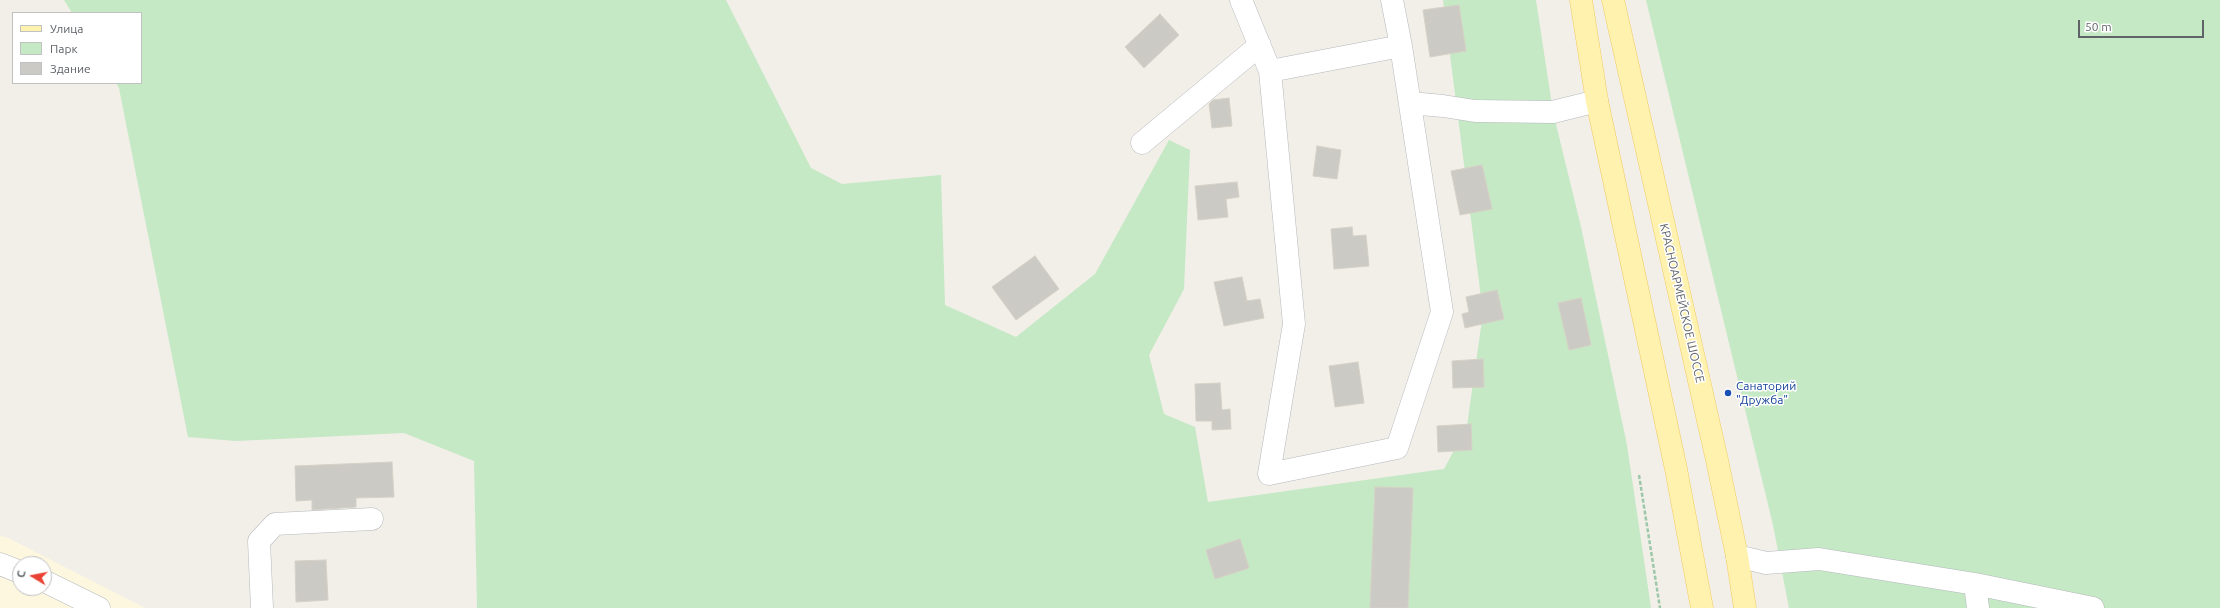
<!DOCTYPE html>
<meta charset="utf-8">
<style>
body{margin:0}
#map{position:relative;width:2220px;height:608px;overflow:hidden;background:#f1efe8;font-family:Ubuntu,sans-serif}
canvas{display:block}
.legend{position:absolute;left:12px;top:12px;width:130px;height:72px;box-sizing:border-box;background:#fff;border:1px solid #bfc1c3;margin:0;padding:5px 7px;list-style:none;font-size:12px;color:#5f6368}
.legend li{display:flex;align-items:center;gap:8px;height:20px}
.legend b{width:20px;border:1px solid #bfc1c3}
.north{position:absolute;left:12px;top:556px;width:40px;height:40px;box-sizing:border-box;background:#fff;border:1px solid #bfc1c3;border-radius:50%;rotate:280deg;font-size:11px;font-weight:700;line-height:16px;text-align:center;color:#5f6368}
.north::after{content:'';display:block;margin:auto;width:14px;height:18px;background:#ea4335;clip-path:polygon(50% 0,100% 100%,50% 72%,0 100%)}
.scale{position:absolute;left:2078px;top:20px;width:126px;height:18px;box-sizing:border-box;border:2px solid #5f6368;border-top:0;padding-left:5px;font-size:12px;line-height:14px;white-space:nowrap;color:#5f6368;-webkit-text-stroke:3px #fff;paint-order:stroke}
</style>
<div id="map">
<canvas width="2220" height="608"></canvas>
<ul class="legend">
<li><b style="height:5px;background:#fff2af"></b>Улица</li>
<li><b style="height:11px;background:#c5e8c5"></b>Парк</li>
<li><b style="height:11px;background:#cccac5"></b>Здание</li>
</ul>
<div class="north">С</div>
<div class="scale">50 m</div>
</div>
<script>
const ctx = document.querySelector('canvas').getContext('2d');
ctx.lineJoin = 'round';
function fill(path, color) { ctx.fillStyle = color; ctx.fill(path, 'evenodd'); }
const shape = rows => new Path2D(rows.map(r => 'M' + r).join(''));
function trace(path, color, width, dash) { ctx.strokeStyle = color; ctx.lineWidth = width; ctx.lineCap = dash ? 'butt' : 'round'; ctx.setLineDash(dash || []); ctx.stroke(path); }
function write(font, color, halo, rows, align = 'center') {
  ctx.font = font + ' Ubuntu,sans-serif'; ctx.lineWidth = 3; ctx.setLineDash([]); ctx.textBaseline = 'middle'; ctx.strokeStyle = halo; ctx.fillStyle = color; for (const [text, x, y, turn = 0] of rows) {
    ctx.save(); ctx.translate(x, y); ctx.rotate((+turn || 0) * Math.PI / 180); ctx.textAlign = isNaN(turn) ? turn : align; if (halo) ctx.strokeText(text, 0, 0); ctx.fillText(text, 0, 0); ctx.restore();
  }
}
fill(shape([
 [0,536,8,538,145,608,0,608],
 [20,564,44,564,44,588,20,588]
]), '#fef7e0');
fill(shape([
 [64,0,726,0,811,168,842,184,941,175,945,305,1016,337,1095,274,1169,140,1190,150,1184,289,1149,355,1164,414,1195,427,1208,502,1444,469,1467,426,1483,313,1443,0,1536,0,1553,112,1581,227,1627,445,1651,608,477,608,474,461,404,433,236,441,188,437,119,88,116,83,141,83,141,13,72,13],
 [1646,0,2220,0,2220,608,1789,608,1773,525]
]), '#c5e8c5');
const building = shape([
 [1459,5,1466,51,1430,57,1423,10,1459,5],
 [1160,14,1179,35,1144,68,1125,47,1160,14],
 [1229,98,1232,126,1212,128,1209,104,1213,100,1229,98],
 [1317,146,1341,150,1337,179,1313,176,1317,146],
 [1482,165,1492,209,1460,215,1451,171,1482,165],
 [1237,182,1239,197,1226,199,1228,217,1198,220,1195,186,1237,182],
 [1352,227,1353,236,1366,235,1369,266,1334,269,1331,229,1352,227],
 [1035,256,1059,289,1016,320,992,287,1035,256],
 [1242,277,1247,301,1260,299,1264,318,1224,326,1214,282,1242,277],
 [1497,290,1504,319,1465,328,1462,314,1469,312,1466,297,1497,290],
 [1581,298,1591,345,1569,350,1558,303,1581,298],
 [1483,359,1484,387,1453,388,1452,361,1483,359],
 [1358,362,1364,403,1335,407,1329,366,1358,362],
 [1220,383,1222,410,1230,409,1231,429,1212,430,1212,421,1196,421,1195,384,1220,383],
 [1471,424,1472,450,1438,452,1437,426,1471,424],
 [392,462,394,497,356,498,356,507,312,510,312,500,296,501,295,466,392,462],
 [1375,487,1413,488,1408,608,1370,608,1375,487],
 [1240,539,1249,568,1215,579,1206,550,1240,539],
 [326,560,328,600,296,602,295,561,326,560]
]);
fill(building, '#cccac5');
trace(building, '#d6d1c6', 1);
const minor = shape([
 [1241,0,1270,71,1294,324,1269,474,1397,448,1442,312,1401,46,1392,0],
 [1270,71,1401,46],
 [1410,103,1443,106,1475,111,1553,112,1597,101],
 [1142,143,1260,45],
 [1737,556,1766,563,1819,559,1975,584,2093,608],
 [0,564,20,572],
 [44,581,99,608],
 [1975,584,1978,608],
 [262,608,259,541,275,524,372,519]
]);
const major = shape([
 [1581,0,1597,101,1676,469,1702,608],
 [1613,0,1717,460,1737,556,1745,608]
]);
trace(minor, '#b5b8bc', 23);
trace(major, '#f2c960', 23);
trace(shape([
 [1639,475,1660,608]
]), '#9cc7a9', 2.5, [4, 2]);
trace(minor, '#fff', 22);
trace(major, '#fff2af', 22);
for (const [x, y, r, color] of [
 [1728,393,4,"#1a4fb4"]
]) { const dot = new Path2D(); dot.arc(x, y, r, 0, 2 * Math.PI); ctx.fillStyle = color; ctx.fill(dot); trace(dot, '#fff', 1.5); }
write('12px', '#5f6368', '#fff', [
 ["КРАСНОАРМЕЙСКОЕ ШОССЕ",1682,303,77]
]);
write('12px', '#164399', '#fff', [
 ["Санаторий",1736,386],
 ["\"Дружба\"",1736,400]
], 'left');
</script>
